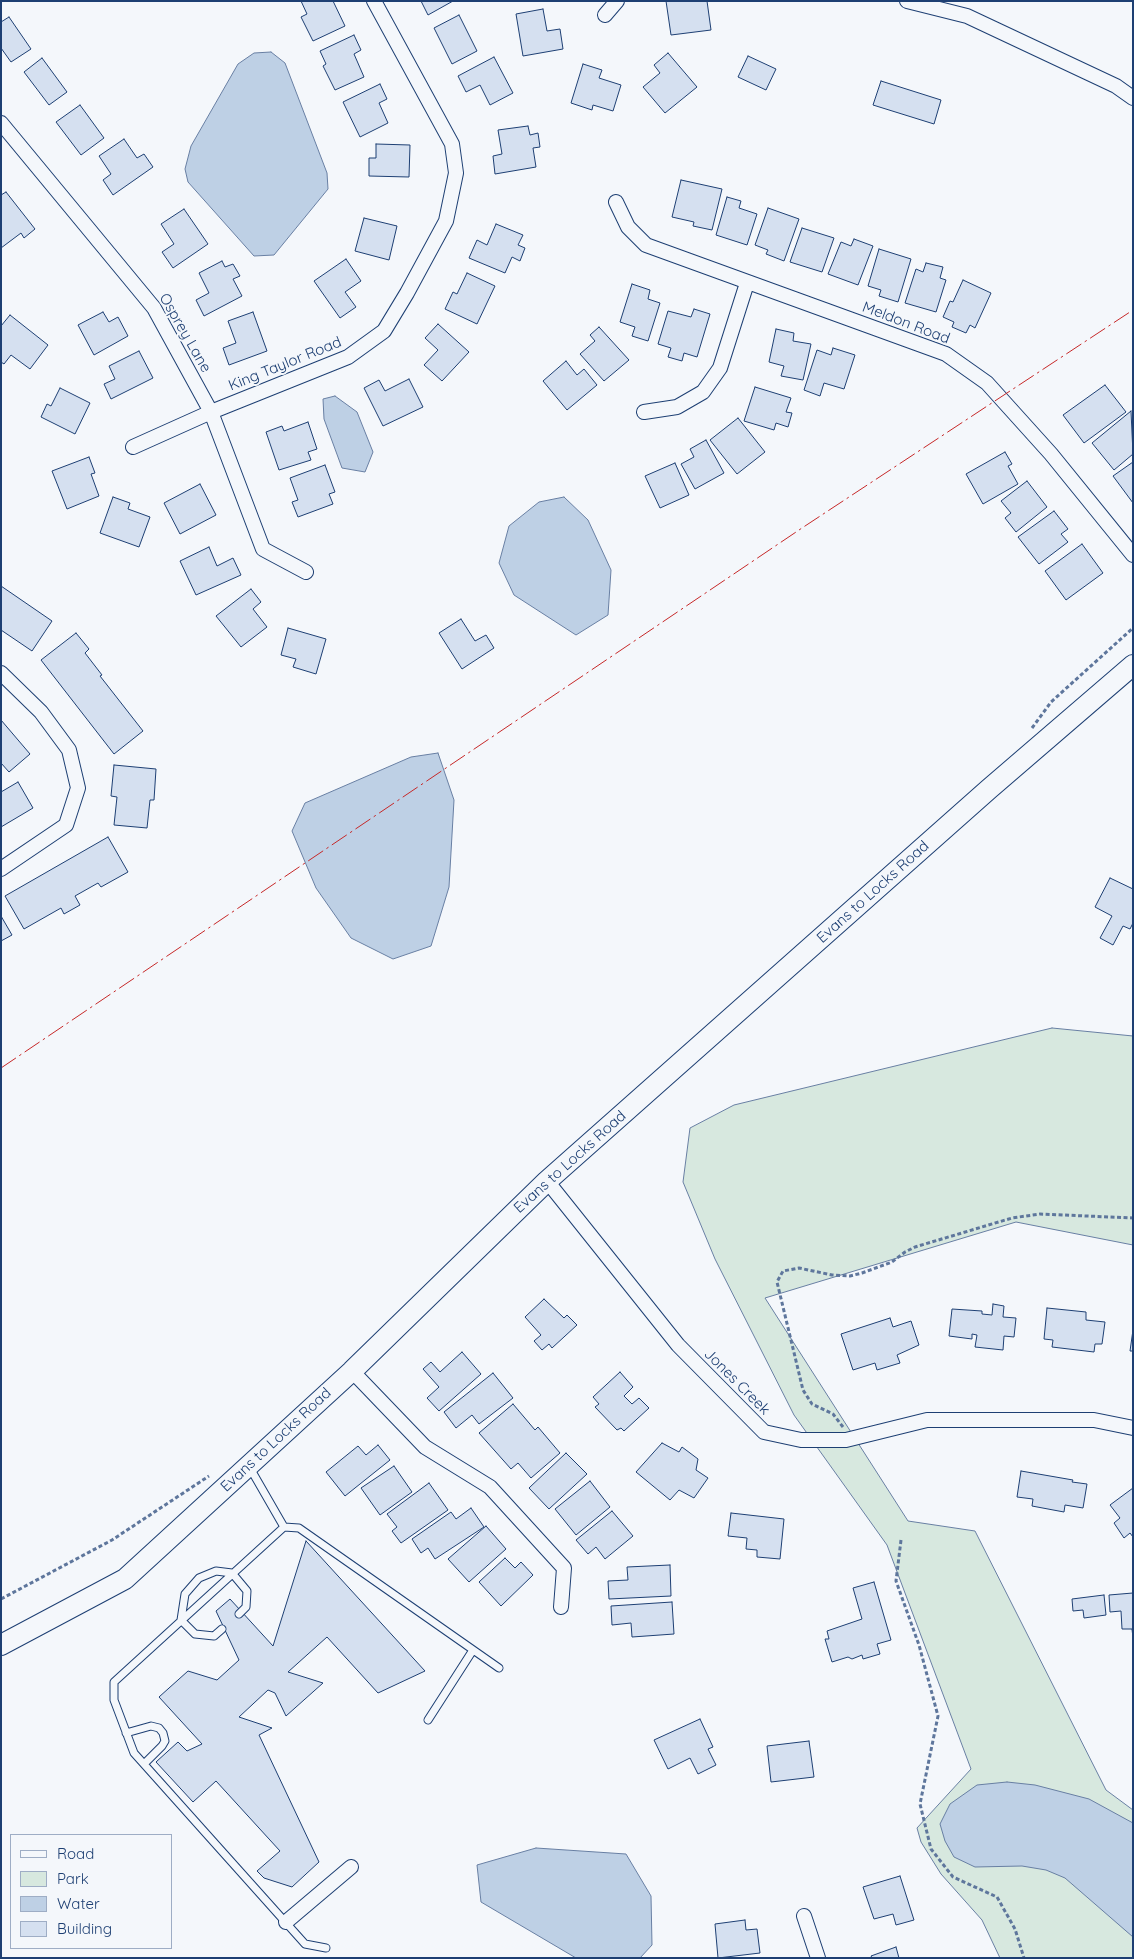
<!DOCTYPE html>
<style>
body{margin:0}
#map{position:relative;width:1134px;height:1959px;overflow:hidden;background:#f4f7fb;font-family:Quicksand,sans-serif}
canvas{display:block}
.frame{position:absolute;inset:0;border:2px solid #1d3f73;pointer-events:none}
.legend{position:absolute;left:10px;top:1834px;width:162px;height:115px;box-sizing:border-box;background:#f4f7fb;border:1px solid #9eadc5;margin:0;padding:6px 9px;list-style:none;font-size:15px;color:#1d3f73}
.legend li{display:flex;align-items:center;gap:10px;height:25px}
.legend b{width:25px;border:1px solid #9eadc5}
</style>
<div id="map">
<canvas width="1134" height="1959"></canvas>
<div class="frame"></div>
<ul class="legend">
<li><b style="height:6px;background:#f4f7fb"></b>Road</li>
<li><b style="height:14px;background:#d7e8df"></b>Park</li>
<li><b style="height:14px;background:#bed0e5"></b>Water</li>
<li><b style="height:14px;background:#d5e0f0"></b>Building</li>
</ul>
</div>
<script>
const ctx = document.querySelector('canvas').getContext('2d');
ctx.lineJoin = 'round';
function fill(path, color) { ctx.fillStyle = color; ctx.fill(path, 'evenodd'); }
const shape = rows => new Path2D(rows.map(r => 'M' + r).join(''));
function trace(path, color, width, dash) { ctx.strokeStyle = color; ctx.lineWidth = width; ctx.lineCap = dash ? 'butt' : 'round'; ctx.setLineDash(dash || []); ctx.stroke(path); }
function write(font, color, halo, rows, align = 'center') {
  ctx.font = font + ' Quicksand,sans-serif'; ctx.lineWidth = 4; ctx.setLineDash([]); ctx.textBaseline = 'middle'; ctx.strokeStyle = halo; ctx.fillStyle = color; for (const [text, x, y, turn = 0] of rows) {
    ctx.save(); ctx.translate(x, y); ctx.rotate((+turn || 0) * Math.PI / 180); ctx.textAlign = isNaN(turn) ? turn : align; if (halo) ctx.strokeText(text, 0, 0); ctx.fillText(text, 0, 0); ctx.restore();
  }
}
const green = shape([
 [1052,1028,1133,1036,1133,1245,1016,1222,765,1298,908,1521,975,1531,1106,1790,1133,1810,1133,1958,1000,1958,982,1920,941,1874,921,1842,917,1828,971,1769,887,1545,794,1415,715,1259,683,1182,690,1128,734,1105,1052,1028]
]);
fill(green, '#d7e8df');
trace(green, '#687fa3', 1);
const water = shape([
 [271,52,285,63,327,173,328,189,274,255,254,256,188,182,185,169,191,146,238,64,254,53,271,52],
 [335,396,357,412,373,452,365,472,342,468,324,419,323,399,335,396],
 [564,497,588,520,611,570,608,615,576,635,514,595,499,563,509,526,539,502,564,497],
 [438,753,454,800,449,887,431,946,393,959,351,938,316,888,292,831,305,803,411,757,438,753],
 [1007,1782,1035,1785,1089,1799,1133,1823,1133,1937,1065,1878,1046,1870,1022,1866,975,1867,954,1857,945,1841,940,1824,950,1804,977,1785,1007,1782],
 [536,1848,626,1854,651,1896,652,1945,640,1958,576,1958,481,1902,477,1865,536,1848]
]);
fill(water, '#bed0e5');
trace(water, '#687fa3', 1);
const building = shape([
 [301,1,333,1,345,26,313,41,301,17,307,14,301,1],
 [421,1,453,1,428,15,421,1],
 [666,1,707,1,711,30,671,35,666,1],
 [543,9,547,31,560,29,563,49,523,56,516,14,543,9],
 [459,15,477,51,452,64,434,28,459,15],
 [9,17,31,49,11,62,1,48,1,22,9,17],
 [354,35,361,50,354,54,364,77,335,90,323,66,326,64,320,51,354,35],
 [668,53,697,87,665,113,643,87,660,73,654,65,668,53],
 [748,56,776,69,766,90,738,77,748,56],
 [494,57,513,93,490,105,480,85,466,92,458,76,494,57],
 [42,58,67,92,49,105,24,72,42,58],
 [583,64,602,70,599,78,621,85,613,111,593,105,592,110,571,103,583,64],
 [881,81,941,100,934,124,873,105,881,81],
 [380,84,387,99,379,103,388,123,360,137,343,102,380,84],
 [80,105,104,138,81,155,56,122,80,105],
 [528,126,530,135,538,133,540,147,533,148,536,167,495,174,493,156,502,154,498,130,528,126],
 [124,139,137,158,144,154,153,167,113,195,103,180,111,174,99,156,124,139],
 [376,144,410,145,409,177,369,176,369,158,376,158,376,144],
 [681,180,722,189,712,230,693,226,694,222,672,217,681,180],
 [6,192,35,229,24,238,21,233,1,248,1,195,6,192],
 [727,197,741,201,739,208,757,214,747,245,716,235,727,197],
 [768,208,799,219,784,261,766,254,768,250,755,245,768,208],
 [184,209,208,244,173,268,162,252,174,244,161,224,184,209],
 [364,218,397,226,389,260,355,251,364,218],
 [496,224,523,235,518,245,525,248,520,261,512,257,505,273,469,258,477,240,487,245,496,224],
 [802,228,834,238,822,272,790,262,802,228],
 [854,239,873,246,858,285,828,274,841,242,851,246,854,239],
 [879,249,911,259,898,302,879,296,881,290,868,286,879,249],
 [346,259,361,281,345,292,356,307,340,318,314,281,346,259],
 [222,261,225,267,233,264,240,276,233,279,242,296,204,316,196,300,209,293,199,273,222,261],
 [926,263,943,267,940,278,946,280,936,312,905,303,916,269,923,272,926,263],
 [467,273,495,286,477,324,445,309,453,292,457,294,467,273],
 [963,280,991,293,975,328,970,325,966,333,952,327,954,322,943,317,950,301,953,302,963,280],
 [632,284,650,290,648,299,660,303,648,341,632,336,635,327,620,322,632,284],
 [694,309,710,314,697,357,684,353,682,361,668,357,671,348,658,344,668,311,691,317,694,309],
 [103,312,109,322,118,317,128,336,94,355,78,325,103,312],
 [253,312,267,351,229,365,223,348,236,343,228,321,253,312],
 [10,315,48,345,30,369,11,355,4,364,1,362,1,326,10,315],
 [438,324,469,352,442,381,424,365,438,350,425,338,438,324],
 [599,327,629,360,604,381,580,354,595,341,590,335,599,327],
 [776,329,794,333,793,341,811,344,803,380,781,376,784,366,769,362,776,329],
 [833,348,855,355,844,389,824,383,820,396,804,390,817,350,831,355,833,348],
 [139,351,153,378,111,399,104,384,115,379,109,366,139,351],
 [566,361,577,375,584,369,597,385,567,410,543,381,566,361],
 [409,379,423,407,383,426,364,388,379,380,385,391,409,379],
 [1105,385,1126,412,1084,443,1063,415,1105,385],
 [755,387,791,398,786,412,792,413,788,427,776,423,774,430,744,421,755,387],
 [60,388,90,403,75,434,41,417,47,404,51,406,60,388],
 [1131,411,1133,454,1114,470,1092,443,1131,411],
 [738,418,765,452,737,474,710,440,738,418],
 [308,422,317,449,308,452,311,460,279,470,266,432,282,426,284,431,308,422],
 [706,440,724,473,695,489,681,464,694,457,690,449,706,440],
 [1005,452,1012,464,1008,466,1018,484,983,504,966,474,1005,452],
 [89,457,95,473,91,474,99,496,67,509,52,471,89,457],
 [1133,462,1133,503,1113,476,1133,462],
 [675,463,689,495,660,508,645,476,675,463],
 [325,465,335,492,329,494,333,504,298,517,292,502,298,500,290,478,325,465],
 [1027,481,1047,507,1016,532,1005,518,1011,513,1001,501,1027,481],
 [200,484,216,515,180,534,164,503,200,484],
 [113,497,130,503,128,509,150,517,139,547,100,533,113,497],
 [1054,511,1068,529,1061,534,1068,542,1039,564,1018,537,1054,511],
 [1082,544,1103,573,1066,600,1045,571,1082,544],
 [209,547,217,566,233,558,241,575,196,595,180,561,209,547],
 [1,586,52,621,32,651,1,630,1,586],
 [251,589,261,602,253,609,267,627,241,647,216,616,251,589],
 [461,619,475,641,486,635,494,648,462,669,439,633,461,619],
 [288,628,326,639,316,674,293,667,296,659,281,655,288,628],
 [76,633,89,649,85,653,102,675,100,676,143,731,114,754,41,660,76,633],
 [1,720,30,754,9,772,1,763,1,720],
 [114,765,156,769,154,800,150,800,147,828,114,825,117,797,111,796,114,765],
 [18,782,33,808,1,827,1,792,18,782],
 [108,837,128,872,101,887,98,883,75,896,80,905,64,914,61,908,24,929,5,896,108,837],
 [1110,878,1133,889,1133,923,1130,929,1123,926,1113,945,1100,938,1112,916,1095,907,1110,878],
 [1,916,12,935,1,941,1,916],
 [544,1299,564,1318,567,1315,577,1325,552,1348,549,1344,542,1350,534,1341,541,1335,525,1317,544,1299],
 [993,1304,1004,1306,1003,1317,1016,1318,1014,1337,1004,1336,1003,1350,975,1347,977,1335,972,1334,972,1339,949,1336,952,1309,982,1311,982,1314,992,1315,993,1304],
 [1047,1308,1086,1312,1086,1320,1105,1322,1102,1344,1095,1344,1094,1352,1052,1347,1053,1340,1044,1339,1047,1308],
 [890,1318,893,1327,911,1321,919,1345,897,1355,900,1363,877,1370,875,1363,853,1370,841,1334,890,1318],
 [1133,1330,1133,1351,1130,1351,1133,1330],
 [462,1352,481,1374,439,1411,427,1398,439,1387,423,1369,431,1362,440,1372,462,1352],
 [620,1372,633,1387,624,1396,632,1404,639,1398,649,1408,624,1431,621,1428,617,1430,595,1407,599,1404,593,1397,620,1372],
 [493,1373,513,1398,479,1424,472,1415,456,1428,444,1412,493,1373],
 [513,1404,535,1430,538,1427,560,1453,531,1478,518,1463,511,1469,479,1433,513,1404],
 [662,1443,679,1452,682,1447,698,1459,696,1470,708,1478,694,1498,679,1490,670,1500,636,1472,662,1443],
 [378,1445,390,1460,345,1496,326,1472,358,1446,366,1455,378,1445],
 [566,1453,587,1474,549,1509,529,1488,566,1453],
 [394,1466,412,1492,380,1515,361,1488,394,1466],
 [1021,1471,1073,1480,1072,1482,1087,1484,1083,1508,1065,1505,1064,1512,1032,1506,1033,1499,1017,1497,1021,1471],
 [590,1481,610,1507,576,1535,555,1509,590,1481],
 [429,1483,448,1510,401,1543,392,1531,397,1527,387,1514,429,1483],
 [1133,1488,1133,1537,1130,1533,1124,1538,1114,1523,1120,1518,1110,1505,1133,1488],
 [471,1508,484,1527,435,1559,428,1548,421,1553,412,1539,451,1512,456,1519,471,1508],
 [612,1511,633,1536,605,1559,596,1547,588,1554,576,1540,612,1511],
 [731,1513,784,1519,780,1559,757,1557,757,1550,746,1549,747,1538,728,1536,731,1513],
 [486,1526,506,1549,469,1582,448,1559,486,1526],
 [306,1541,425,1671,378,1693,327,1637,288,1672,323,1683,286,1716,275,1693,268,1690,239,1717,272,1728,259,1735,319,1862,292,1887,264,1878,257,1871,280,1851,216,1781,193,1802,156,1762,178,1742,187,1751,202,1744,159,1697,188,1671,217,1680,239,1660,216,1611,230,1599,273,1646,306,1541],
 [505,1558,515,1568,521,1562,533,1575,501,1606,479,1582,505,1558],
 [670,1565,671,1596,609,1599,608,1581,628,1580,627,1567,670,1565],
 [874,1582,891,1640,877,1644,880,1654,863,1659,862,1655,852,1659,848,1657,832,1662,825,1639,829,1639,827,1631,862,1619,853,1588,874,1582],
 [1133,1593,1133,1638,1132,1629,1122,1629,1121,1611,1110,1612,1109,1595,1133,1593],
 [1104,1595,1106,1615,1084,1618,1083,1610,1073,1611,1072,1599,1104,1595],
 [672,1602,674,1634,632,1637,631,1623,612,1625,611,1606,672,1602],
 [700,1719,713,1747,708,1749,716,1765,698,1774,690,1758,668,1769,654,1740,700,1719],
 [809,1741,814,1777,771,1782,767,1746,809,1741],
 [900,1876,914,1920,896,1925,893,1914,874,1919,863,1887,900,1876],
 [745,1920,746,1930,757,1929,760,1953,718,1958,715,1924,745,1920],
 [896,1947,899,1958,872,1958,871,1956,896,1947]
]);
fill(building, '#d5e0f0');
trace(building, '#1d3f73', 1);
const lane = shape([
 [250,1468,284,1527,114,1682,114,1700,134,1753,305,1944,326,1948],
 [284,1527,299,1528,499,1668],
 [222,1629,214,1636,195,1634,181,1620,185,1594,199,1578,216,1571,232,1573,247,1591,246,1607,239,1614],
 [428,1720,473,1650],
 [126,1733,151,1726,159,1728,163,1733,165,1741,162,1746,144,1764]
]);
const street = shape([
 [907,1,967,16,1116,86,1133,98],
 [605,15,617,1],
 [1,123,154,308,211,412,263,549,306,572],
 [616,202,628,227,646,245,946,354,987,383,1051,454,1133,555],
 [644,412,677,407,703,392,720,368,747,283],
 [133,447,211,412,348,357,384,331,407,293,446,221,456,173,452,144,374,1],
 [1,673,41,712,69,750,78,788,66,825,1,869],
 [547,1181,678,1345,764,1432,801,1440,846,1440,927,1420,1094,1420,1133,1428],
 [352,1371,425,1447,490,1487,564,1568,561,1607],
 [804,1916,818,1958],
 [286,1922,351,1867]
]);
const secondary = shape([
 [1,1645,125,1579,352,1371,547,1181,989,789,1133,665]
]);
trace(lane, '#1d3f73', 9);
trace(street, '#1d3f73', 16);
trace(secondary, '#1d3f73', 22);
trace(shape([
 [1032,728,1051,702,1133,628],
 [843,1427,833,1414,812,1404,803,1390,777,1282,783,1271,799,1268,832,1275,850,1276,862,1273,892,1262,905,1252,915,1247,1012,1218,1040,1214,1133,1218],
 [901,1540,896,1581,919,1645,938,1716,920,1804,931,1849,953,1877,997,1897,1015,1929,1024,1958],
 [1,1599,112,1540,209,1476]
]), '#5e769c', 3, [4, 2.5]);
trace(lane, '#f4f7fb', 7);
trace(street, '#f4f7fb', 14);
trace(secondary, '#f4f7fb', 20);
trace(shape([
 [1,1068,802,528,1133,310]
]), '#c62828', 1, [18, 4, 2.5, 4]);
write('15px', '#1d3f73', '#f4f7fb', [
 ["Meldon Road",906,323,21],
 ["Osprey Lane",185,333,60],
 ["King Taylor Road",285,364,-22],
 ["Evans to Locks Road",873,892,-42],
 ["Evans to Locks Road",570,1162,-42],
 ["Jones Creek",737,1382,45],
 ["Evans to Locks Road",276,1440,-43]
]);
</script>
